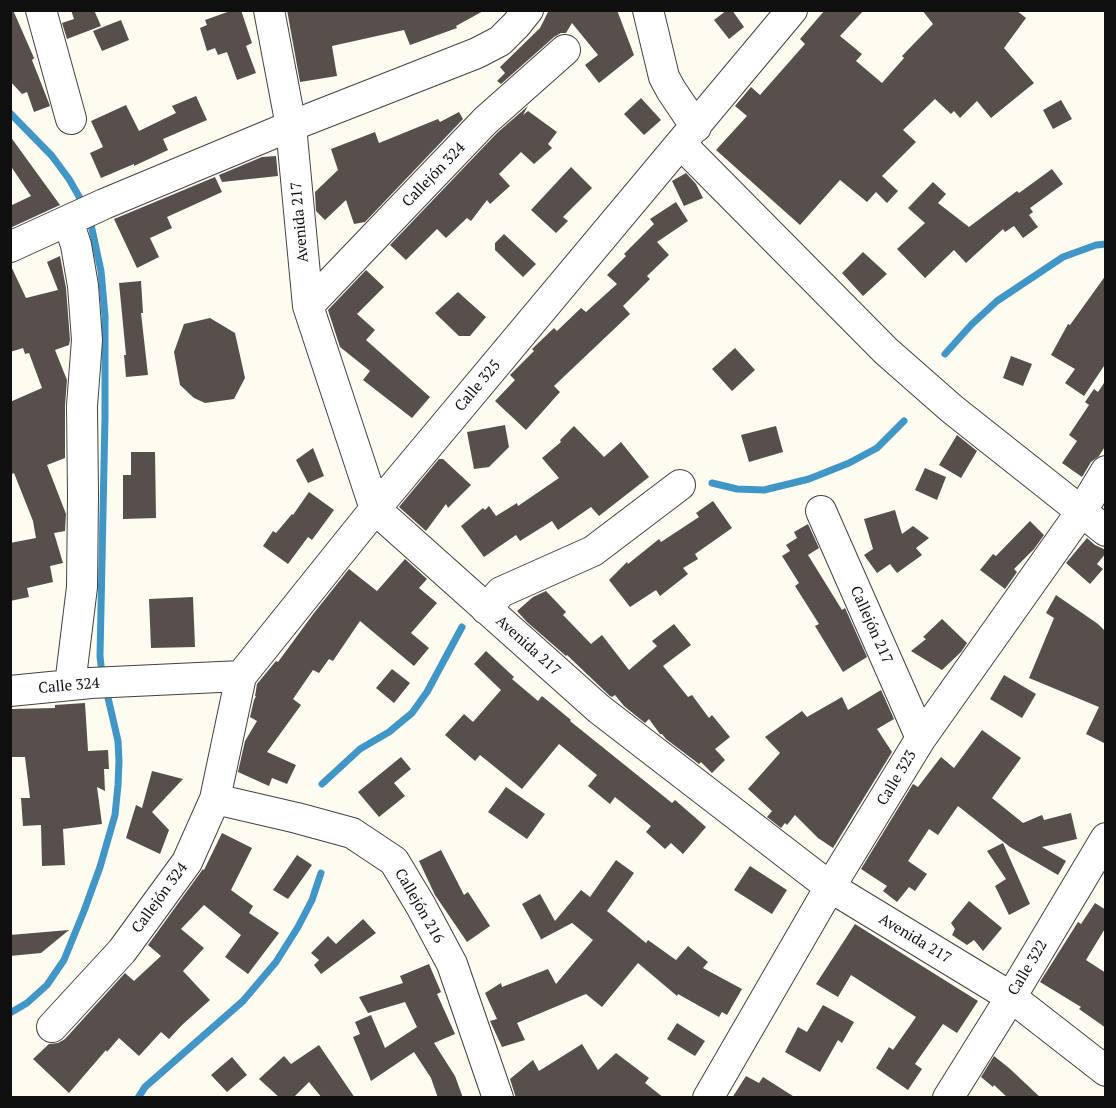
<!DOCTYPE html>
<meta charset="utf-8">
<style>
body{margin:0}
#map{position:relative;width:1116px;height:1108px;overflow:hidden;background:#fefbf1;font-family:"PT Serif",serif}
canvas{display:block}
.frame{position:absolute;inset:0;border:12px solid #0f0f0f;pointer-events:none}
</style>
<div id="map">
<canvas width="1116" height="1108"></canvas>
<div class="frame"></div>
</div>
<script>
const ctx = document.querySelector('canvas').getContext('2d');
ctx.lineJoin = 'round';
const shape = rows => new Path2D(rows.map(r => 'M' + r).join(''));
function trace(path, color, width, dash) { ctx.strokeStyle = color; ctx.lineWidth = width; ctx.lineCap = dash ? 'butt' : 'round'; ctx.setLineDash(dash || []); ctx.stroke(path); }
function fill(path, color) { ctx.fillStyle = color; ctx.fill(path, 'evenodd'); }
function write(font, color, halo, rows, align = 'center') {
  ctx.font = font + ' "PT Serif",serif'; ctx.lineWidth = 6; ctx.setLineDash([]); ctx.textBaseline = 'middle'; ctx.strokeStyle = halo; ctx.fillStyle = color; for (const [text, x, y, turn = 0] of rows) {
    ctx.save(); ctx.translate(x, y); ctx.rotate((+turn || 0) * Math.PI / 180); ctx.textAlign = isNaN(turn) ? turn : align; if (halo) ctx.strokeText(text, 0, 0); ctx.fillText(text, 0, 0); ctx.restore();
  }
}
trace(shape([
 [10,113,52,156,69,179,85,207],
 [90,220,101,271,105,316,105,417,100,656,102,675],
 [945,354,971,325,997,301,1063,257,1096,245,1106,244],
 [712,483,737,489,764,490,809,479,849,463,877,448,904,421],
 [322,784,360,749,389,732,412,713,427,692,462,627],
 [10,1013,27,1003,47,985,64,960,84,911,100,867,115,815,118,785,119,761,118,741,106,689],
 [138,1098,145,1087,243,1001,276,962,298,927,312,900,321,873]
]), '#4196c8', 7);
fill(shape([
 [10,10,13,10,34,58,32,60,50,106,34,112,27,92,22,94,10,81],
 [71,10,94,10,101,26,67,39,62,23,74,19],
 [233,10,241,10,252,43,246,46,256,73,237,80,227,52,218,55,215,48,207,51,200,28,207,25,205,20],
 [287,10,485,10,456,26,457,28,410,45,404,30,332,46,337,76,300,82],
 [549,10,617,10,634,55,599,83,585,65,598,55,572,23,566,33,561,33,554,37,501,84,497,81,505,73,500,67,540,28],
 [727,10,732,10,744,27,729,39,714,20],
 [825,10,864,10,840,36,862,54,856,61,882,83,904,58,902,56,933,24,922,10,1016,10,1026,18,1004,48,1034,83,991,118,977,101,960,118,954,111,951,114,935,99,903,130,916,142,882,176,898,191,887,203,876,192,867,202,840,180,800,225,716,150,747,116,735,106,751,87,760,95,805,44,800,39],
 [121,20,129,40,102,51,93,31],
 [196,96,207,120,163,139,168,150,134,166,134,164,101,178,90,153,103,147,91,121,126,105,139,131,176,113,172,106],
 [641,98,661,120,644,135,624,114],
 [1061,100,1072,119,1053,129,1043,110],
 [528,106,523,115,528,111,557,132,548,144,552,148,534,164,521,152,499,174,510,186,490,204,487,200,471,221,467,218,446,238,437,229,406,260,390,245,497,133],
 [459,112,463,119,365,222,354,224,346,200,325,220,316,211,315,192,338,170,331,149,375,132,379,143,438,119,440,122],
 [10,136,60,205,10,228,10,206,31,196,10,165],
 [276,156,278,176,222,182,219,175,262,157],
 [571,167,592,188,563,217,568,221,556,233,531,210],
 [1052,169,1063,184,1030,208,1033,212,1029,215,1038,227,1023,238,1014,226,1005,232,1003,229,966,263,954,250,925,278,897,249,925,223,908,208,933,182,946,194,938,203,969,227,1017,191,1019,193],
 [686,173,696,184,703,198,684,206,672,181],
 [215,177,222,192,167,217,172,228,150,238,159,257,137,268,114,219],
 [676,202,688,221,657,242,669,255,647,276,650,279,623,306,630,314,554,386,560,392,526,430,495,401,515,380,510,375,534,351,532,349,554,328,557,331,581,308,586,312,617,284,607,275,626,256,624,254,654,224,650,219],
 [504,234,536,264,523,277,495,250,495,243],
 [863,252,887,274,863,296,842,273],
 [60,256,66,288,70,340,69,345,55,350,67,380,65,406,65,458,47,465,66,514,65,531,54,533,63,563,50,566,53,582,27,588,29,597,10,601,10,543,36,538,33,521,14,473,10,475,10,402,42,388,29,353,25,354,23,348,10,352,10,264,26,298,58,290,47,262],
 [366,270,384,287,357,314,375,330,366,340,430,397,412,418,363,380,370,371,340,347,328,310],
 [1106,275,1106,363,1084,396,1065,383,1075,369,1051,355,1068,324,1070,325],
 [141,281,143,313,141,313,148,375,126,377,124,355,126,355,119,283],
 [458,292,486,317,470,336,459,336,435,313],
 [210,318,235,333,245,378,234,399,205,403,194,398,180,385,174,352,184,324],
 [735,348,755,370,732,391,712,369],
 [1011,356,1032,364,1023,386,1003,378],
 [1106,380,1106,445,1099,456,1091,462,1082,477,1062,463,1077,441,1069,435,1089,405,1085,402,1094,389,1098,392],
 [505,425,509,447,489,467,474,469,467,432],
 [574,426,604,457,621,442,649,477,599,516,591,507,558,530,552,521,520,541,516,535,484,557,461,526,483,508,485,510,489,506,496,516,517,503,518,506,559,478,542,458,561,442,560,440],
 [776,426,783,452,749,462,741,435],
 [957,435,977,451,961,478,939,465],
 [313,448,324,476,308,483,296,460],
 [131,452,155,452,156,518,123,519,123,475,131,475],
 [439,459,443,459,471,485,448,508,446,504,426,531,399,507],
 [925,468,946,477,937,500,915,490],
 [309,492,334,510,312,540,308,537,288,564,263,546,273,531,276,533,292,514,293,515],
 [713,501,732,528,695,554,698,559,683,568,688,574,660,596,656,590,630,607,609,580,627,562,628,564,659,539,661,542,699,517,696,513],
 [895,510,902,534,913,526,929,538,916,548,922,555,897,573,890,564,877,573,864,555,873,549,864,519],
 [1030,521,1044,535,1034,549,1014,569,1017,572,1005,589,980,570,993,554,996,556],
 [808,524,819,548,808,555,842,610,845,608,867,657,843,672,815,626,819,624,795,586,799,583,782,556,790,551,786,545,797,538,794,532],
 [1087,538,1095,545,1106,550,1106,553,1097,564,1103,569,1090,584,1066,563],
 [405,559,427,579,419,588,437,603,411,633,429,648,414,666,360,621,333,661,329,659,319,673,313,670,293,699,301,705,267,752,296,765,287,784,272,778,269,786,238,772,245,741,257,721,250,717,254,700,256,696,255,696,257,684,276,661,278,662,314,613,349,569,377,591],
 [546,591,566,612,563,615,591,644,602,635,629,670,657,646,652,641,674,624,691,645,663,666,688,697,692,695,709,718,712,715,730,737,715,749,725,760,712,773,701,762,699,764,666,739,662,734,660,734,649,719,645,723,624,706,615,695,612,697,610,696,567,655,566,656,527,622,517,611,533,597],
 [1056,595,1098,624,1106,632,1106,744,1086,734,1099,707,1029,678,1054,618,1046,613],
 [193,597,195,647,151,648,149,599],
 [942,619,967,643,961,652,942,670,911,651,926,639,923,637],
 [486,651,514,677,512,679,538,701,542,696,571,720,570,721,672,803,675,800,706,827,683,854,671,843,665,849,646,832,651,826,615,797,610,804,588,786,597,775,559,744,522,789,480,755,475,761,445,735,464,714,473,722,501,690,474,664],
 [392,669,410,683,394,703,376,688],
 [1004,675,1036,694,1022,718,990,699],
 [881,690,894,719,877,729,892,752,833,848,818,838,795,815,787,825,785,823,781,828,767,817,772,811,748,789,780,753,765,737,802,711,807,717,842,697,848,710],
 [85,703,88,751,108,750,109,769,104,769,105,791,97,787,102,824,63,829,65,865,42,866,41,825,23,826,21,798,30,798,25,757,10,757,10,709,55,708,55,705],
 [982,730,1021,758,992,798,1023,823,1042,815,1044,820,1071,813,1077,839,1042,847,1066,861,1058,875,1010,847,958,806,938,835,929,829,908,861,927,874,915,891,909,887,897,902,883,891,887,886,861,869,913,784,918,787,941,757,954,768],
 [401,757,411,769,394,783,405,796,379,817,358,792],
 [152,771,183,779,152,812,169,830,160,854,126,838,136,805,142,808],
 [506,787,545,814,527,839,488,812],
 [222,833,252,848,231,890,253,906,249,913,279,933,248,974,225,957,241,935,204,905,181,929,204,948,183,971,210,1000,182,1025,169,1039,161,1032,139,1056,119,1038,107,1052,106,1050,69,1093,33,1059,49,1044,58,1043,65,1039,125,973,134,981,161,956,148,945,203,869,204,870],
 [1003,843,1030,904,1009,915,995,886,1006,879,987,851],
 [441,850,464,895,468,892,490,926,467,942,435,895,419,861],
 [297,855,312,865,288,899,273,890],
 [616,860,634,873,607,911,646,943,648,940,676,960,688,946,708,962,703,968,742,989,727,1015,722,1012,719,1017,678,994,677,996,638,963,602,1007,586,994,517,1023,525,1040,502,1047,490,1021,497,1019,485,993,501,983,502,987,548,969,556,984,593,940,572,923,540,940,541,939,522,904,540,894,555,921,581,890,590,897],
 [750,866,787,890,772,914,734,890],
 [969,901,1002,928,983,951,974,940,967,945,952,935,955,929,951,923],
 [1095,903,1106,910,1106,927,1086,960,1106,973,1106,1028,1079,1009,1081,1007,1040,982,1078,922,1081,924],
 [363,919,376,933,321,974,314,965,319,960,311,953,328,936,336,944],
 [855,924,978,1001,957,1033,943,1024,915,1064,922,1069,908,1090,876,1068,889,1047,893,1050,916,1017,851,975,838,997,816,984],
 [69,930,41,953,10,956,10,935],
 [429,964,441,992,437,994,455,1034,434,1043,455,1076,463,1098,438,1098,431,1078,414,1052,371,1081,353,1037,360,1034,355,1022,371,1015,385,1048,417,1027,405,1002,368,1013,359,997,403,983,400,976],
 [823,1005,854,1022,842,1043,838,1040,820,1072,785,1052,798,1027,807,1032],
 [677,1023,705,1041,695,1056,667,1039],
 [582,1044,598,1070,616,1053,649,1078,645,1083,664,1098,516,1098,510,1079,533,1060,539,1071],
 [319,1045,355,1098,322,1098,309,1082,293,1098,280,1098,259,1079,284,1056,291,1064],
 [994,1056,1009,1068,1041,1098,1008,1098,994,1085,993,1087,981,1077],
 [232,1057,247,1075,227,1092,211,1075],
 [746,1076,759,1083,763,1077,796,1098,732,1098]
]), '#574f4b');
const minor = shape([
 [41,10,71,119],
 [269,10,291,126,308,306,375,509,599,709,830,887,1011,997,1106,1071],
 [648,10,664,77,671,90,696,127],
 [681,144,886,351,952,409,1106,531],
 [68,221,76,245,83,286,87,340,82,406,83,495,82,587,70,685],
 [10,247,104,204,291,126,477,53,500,41,516,25,528,10],
 [308,306,485,121,565,50],
 [821,511,921,738],
 [486,609,501,592,593,551,680,485],
 [10,691,91,683,241,676,375,509,792,10],
 [215,799,297,818,352,833,394,861,421,906,452,964,498,1098],
 [52,1027,122,951,187,862,215,799,241,676],
 [708,1098,830,887,921,738,1081,512,1106,471],
 [948,1098,1011,997,1106,838]
]);
trace(minor, '#424242', 32);
trace(minor, '#fff', 30);
write('15px', '#0f0f0f', '#fff', [
 ["Callejón 324",434,175,-46],
 ["Avenida 217",300,222,-95],
 ["Calle 325",478,386,-50],
 ["Callejón 217",871,625,66],
 ["Avenida 217",528,646,42],
 ["Calle 324",69,686,-5],
 ["Calle 323",897,778,-59],
 ["Callejón 324",160,898,-54],
 ["Callejón 216",419,906,60],
 ["Avenida 217",915,939,31],
 ["Calle 322",1028,968,-59]
]);
</script>
